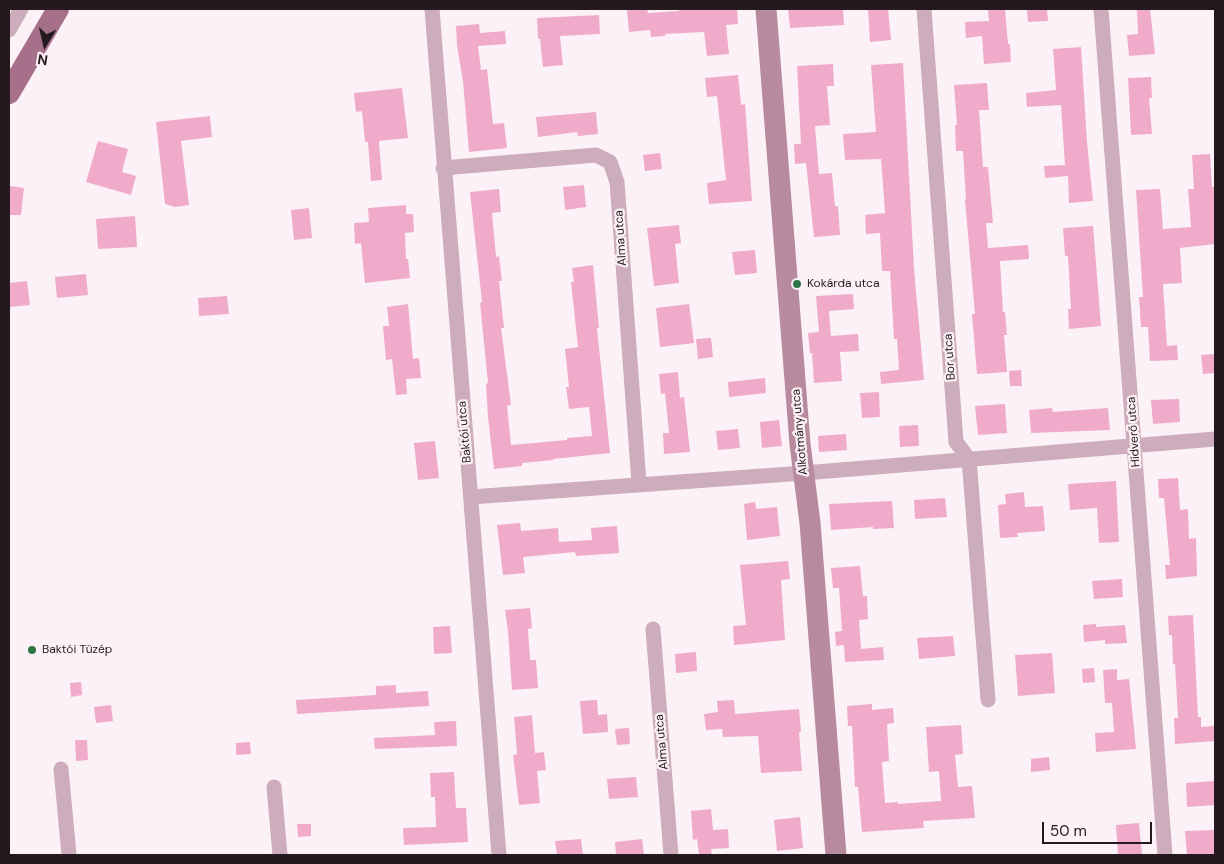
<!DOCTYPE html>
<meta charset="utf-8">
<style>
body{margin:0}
#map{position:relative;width:1224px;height:864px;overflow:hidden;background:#fcf1f6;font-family:"DM Sans",sans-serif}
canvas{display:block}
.frame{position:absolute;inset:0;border:10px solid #241a1e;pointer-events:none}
.north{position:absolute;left:20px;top:20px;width:50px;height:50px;-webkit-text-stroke:4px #fcf1f6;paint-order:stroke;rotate:189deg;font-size:14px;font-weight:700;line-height:20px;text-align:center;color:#241a1e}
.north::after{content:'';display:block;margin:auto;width:18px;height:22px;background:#241a1e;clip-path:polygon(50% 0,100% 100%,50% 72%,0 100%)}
.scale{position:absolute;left:1042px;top:822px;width:110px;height:22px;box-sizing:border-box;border:2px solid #241a1e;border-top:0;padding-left:6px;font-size:15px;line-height:18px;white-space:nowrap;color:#241a1e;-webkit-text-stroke:4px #fcf1f6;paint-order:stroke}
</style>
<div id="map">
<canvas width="1224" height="864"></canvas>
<div class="frame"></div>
<div class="north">N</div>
<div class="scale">50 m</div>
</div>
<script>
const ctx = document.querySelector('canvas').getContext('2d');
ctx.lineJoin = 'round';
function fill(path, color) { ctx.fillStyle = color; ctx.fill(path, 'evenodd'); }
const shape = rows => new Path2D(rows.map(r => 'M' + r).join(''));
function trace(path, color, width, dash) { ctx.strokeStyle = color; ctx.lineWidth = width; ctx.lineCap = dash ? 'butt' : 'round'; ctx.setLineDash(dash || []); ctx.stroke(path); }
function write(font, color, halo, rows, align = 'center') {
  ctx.font = font + ' "DM Sans",sans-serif'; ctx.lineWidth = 4.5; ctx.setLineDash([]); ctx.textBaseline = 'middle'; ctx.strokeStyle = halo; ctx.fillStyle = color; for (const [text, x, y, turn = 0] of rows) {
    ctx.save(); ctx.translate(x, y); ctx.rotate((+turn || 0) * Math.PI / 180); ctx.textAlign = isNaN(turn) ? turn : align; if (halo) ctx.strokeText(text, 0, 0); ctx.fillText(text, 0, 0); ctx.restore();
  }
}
fill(shape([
 [647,9,648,13,679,11,679,9,737,9,738,24,726,25,729,54,707,56,704,32,665,34,665,36,651,37,650,30,629,32,627,10],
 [788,9,843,9,844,25,790,28],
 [868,9,888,9,891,40,870,42],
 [988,9,1005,9,1008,44,1010,44,1011,62,984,64,982,36,966,38,965,22,989,21],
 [1027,9,1047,9,1048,21,1028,22],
 [1150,9,1155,54,1129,56,1127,35,1138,34,1137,10],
 [599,15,600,34,560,36,563,65,543,67,540,39,538,39,537,18],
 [479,24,480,33,505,31,506,44,478,46,481,70,487,69,493,124,504,123,507,148,469,152,463,81,457,46,456,26],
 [1081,47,1087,142,1093,201,1069,203,1068,176,1045,178,1044,166,1065,165,1061,105,1027,107,1026,93,1056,90,1053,49],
 [903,63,914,269,924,380,881,384,880,372,899,370,897,339,894,339,890,271,882,271,880,233,866,234,865,215,885,213,881,159,845,160,843,134,876,132,871,65],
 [833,64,834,86,827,86,830,125,815,126,819,174,832,173,835,206,838,206,840,235,814,237,806,163,795,164,794,144,801,144,797,66],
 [738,75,741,105,745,104,752,201,709,204,707,183,726,180,717,96,707,97,705,78],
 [1151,77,1152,98,1149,98,1152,134,1131,135,1128,78],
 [987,83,989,110,979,110,983,167,988,167,993,223,986,223,988,248,1028,245,1029,259,1000,261,1003,312,1005,312,1007,335,1004,335,1007,372,977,374,972,314,975,314,965,200,966,200,963,151,956,151,955,125,957,125,954,85],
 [402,88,408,138,379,141,382,180,371,181,368,142,365,142,362,111,356,112,354,93],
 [596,112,598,134,578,136,577,132,538,137,536,117],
 [210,116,212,137,181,141,189,205,175,207,165,204,156,122],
 [98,141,128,149,122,172,136,176,131,195,86,182],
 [660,153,662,169,645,171,643,155],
 [1210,154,1212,187,1215,187,1215,244,1180,248,1182,283,1163,284,1167,346,1177,345,1178,360,1150,361,1148,327,1141,327,1139,297,1143,297,1136,190,1160,189,1163,229,1191,227,1188,189,1194,189,1192,155],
 [584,185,586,207,565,210,563,187],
 [10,186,24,188,21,215,9,215],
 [499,189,501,212,492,213,496,257,499,256,502,281,499,281,504,328,501,328,511,405,507,406,511,445,567,440,567,438,592,436,589,407,569,409,566,387,569,387,565,349,578,347,571,282,574,282,572,268,593,265,599,328,597,328,610,453,553,459,553,460,522,463,522,466,494,469,488,417,486,384,488,383,480,303,482,302,470,192],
 [406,205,406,214,413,214,414,232,405,233,406,259,408,259,410,278,365,283,361,243,355,244,354,223,369,222,368,208],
 [309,208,312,238,294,240,291,210],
 [135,216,137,247,98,249,96,219],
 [679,225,681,243,675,244,679,283,654,286,647,228],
 [1093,226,1101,326,1069,329,1068,309,1071,309,1068,256,1065,256,1063,228],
 [755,250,757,273,735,275,732,252],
 [86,274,88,295,57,298,55,277],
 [27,281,30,305,9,307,9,283],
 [853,294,854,309,829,311,831,336,858,334,859,351,840,352,842,381,814,383,812,353,810,353,808,333,819,332,816,296],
 [227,296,229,314,199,316,198,298],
 [408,304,413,359,419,358,421,378,406,379,407,394,396,395,392,359,386,360,383,326,389,326,387,307],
 [689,304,694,343,660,347,656,308],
 [711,338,713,357,698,359,696,339],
 [1215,354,1215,373,1203,374,1201,355],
 [1021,370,1022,386,1010,386,1009,371],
 [678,372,680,398,684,397,690,452,664,454,663,433,669,433,665,393,661,394,659,374],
 [765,378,766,393,729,397,728,382],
 [879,392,880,417,862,418,860,393],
 [1179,399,1180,422,1153,424,1151,400],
 [1005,404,1007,433,978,435,975,406],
 [1052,408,1053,412,1108,408,1110,430,1031,433,1029,410],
 [779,420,782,446,762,448,760,422],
 [918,425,919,446,900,447,899,426],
 [738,429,740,448,718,450,716,431],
 [846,434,847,450,819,452,818,436],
 [435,441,439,478,418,480,414,443],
 [1178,478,1180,510,1188,509,1189,539,1196,538,1197,576,1166,579,1165,565,1170,565,1164,498,1159,498,1158,479],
 [1116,481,1119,542,1099,543,1097,508,1070,510,1068,484],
 [1024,492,1025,507,1043,506,1045,531,1017,533,1018,537,1000,538,998,505,1006,504,1005,494],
 [945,498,947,517,915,519,914,500],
 [892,501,894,528,873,529,873,527,831,530,829,504],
 [755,502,756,509,777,507,780,536,747,540,744,504],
 [520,523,521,531,558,528,559,542,592,540,591,528,617,526,619,553,576,556,575,552,523,557,525,573,503,575,497,525],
 [788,561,790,579,781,580,785,640,734,645,733,626,746,625,740,565],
 [860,566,863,596,867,596,868,619,859,620,861,649,883,647,884,660,845,662,844,645,836,646,835,632,842,631,839,588,833,588,831,568],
 [1122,579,1123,597,1094,599,1092,581],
 [530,608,532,628,528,629,530,660,536,660,538,688,512,690,508,631,505,610],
 [1193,615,1198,717,1201,717,1201,727,1215,726,1215,741,1175,744,1174,718,1178,718,1175,664,1173,664,1172,635,1169,635,1168,616],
 [1096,624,1096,627,1125,625,1127,643,1105,644,1105,640,1084,642,1083,625],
 [450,626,452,653,434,654,433,627],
 [953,636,955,656,919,659,917,638],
 [696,652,697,671,676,673,675,654],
 [1052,653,1055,693,1018,696,1015,655],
 [1094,668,1095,682,1083,683,1082,669],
 [1117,669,1117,680,1129,679,1136,749,1096,752,1095,733,1114,732,1112,703,1105,703,1103,670],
 [81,682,82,695,71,697,70,683],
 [396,685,396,693,428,691,429,706,297,714,296,700,376,695,376,686],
 [597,700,598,715,607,714,608,732,583,734,580,701],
 [734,700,735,714,799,709,801,732,799,732,802,771,761,773,758,736,723,737,722,729,706,730,704,714,718,712,717,701],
 [872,704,872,710,893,708,894,723,887,724,889,761,882,762,885,803,898,802,898,804,941,801,939,771,929,772,926,727,961,725,963,754,955,755,958,787,972,786,975,818,923,821,924,828,862,832,858,787,855,787,852,726,848,726,847,706],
 [111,705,113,721,96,723,94,707],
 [532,715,535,753,544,752,546,770,537,771,540,803,519,805,513,755,517,754,514,717],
 [456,721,457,746,375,749,374,738,435,735,434,722],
 [629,728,630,744,617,745,615,729],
 [75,740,87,740,88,760,76,761],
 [250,742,251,754,236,755,236,743],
 [1049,757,1050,770,1031,772,1031,759],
 [454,772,456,808,466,808,468,842,404,845,403,828,436,827,435,797,431,797,430,773],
 [636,777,638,797,609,799,607,779],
 [1215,781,1215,805,1187,807,1186,783],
 [711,809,713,830,728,829,729,848,711,849,712,855,699,855,697,839,693,840,691,811],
 [800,817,803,848,777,851,774,820],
 [1139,823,1142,855,1118,855,1116,825],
 [297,824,311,824,311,836,298,837],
 [1215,830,1215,855,1187,855,1185,831],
 [581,839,583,855,557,855,555,841],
 [642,839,644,855,616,855,615,842]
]), '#f0abcb');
trace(shape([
 [432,9,499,855],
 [924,9,956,442,969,459,988,700],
 [1101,9,1165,855],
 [9,30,21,9],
 [443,168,596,155,610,162,617,182,639,483],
 [471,497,804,473,1215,439],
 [653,629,671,855],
 [61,769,69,855],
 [274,787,280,855]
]), '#cdadbb', 15);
trace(shape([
 [766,9,800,444,810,523,836,855]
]), '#b78a9e', 21);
trace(shape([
 [9,93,58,9]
]), '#a7708a', 22);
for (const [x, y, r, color] of [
 [797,284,5,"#2b7644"],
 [32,650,5,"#2b7644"]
]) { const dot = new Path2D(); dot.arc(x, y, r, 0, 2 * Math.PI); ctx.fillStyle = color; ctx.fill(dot); trace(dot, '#fcf1f6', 2); }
write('12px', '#241a1e', '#fcf1f6', [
 ["Alma utca",621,238,-94],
 ["Bor utca",950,357,-94],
 ["Baktói utca",465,432,-95],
 ["Alkotmány utca",800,432,-95],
 ["Hídverő utca",1134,432,-94],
 ["Alma utca",662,742,-95]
]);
write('12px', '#241a1e', '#fcf1f6', [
 ["Kokárda utca",807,284],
 ["Baktói Tüzép",42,650]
], 'left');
</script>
